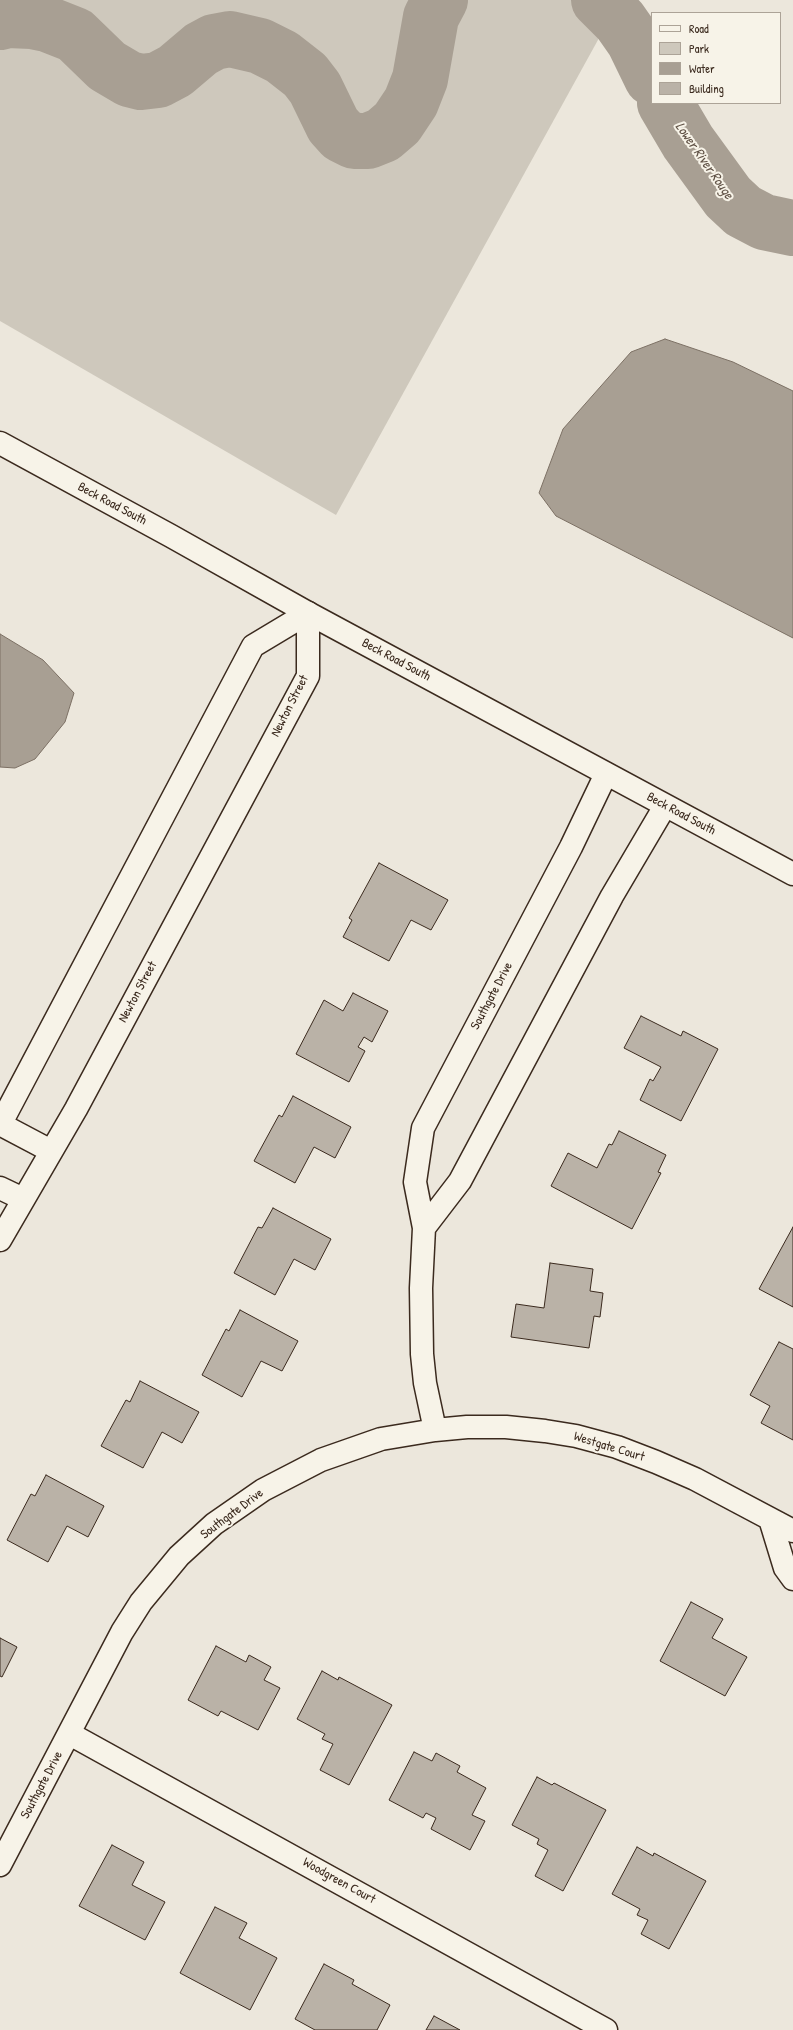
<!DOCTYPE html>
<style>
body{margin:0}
#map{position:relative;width:793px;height:2030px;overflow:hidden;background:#ece7dc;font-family:"Patrick Hand",sans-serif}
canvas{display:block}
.legend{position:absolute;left:651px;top:12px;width:130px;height:92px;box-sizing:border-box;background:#f7f3e8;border:1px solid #aca397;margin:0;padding:5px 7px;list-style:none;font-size:12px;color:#3b2a1e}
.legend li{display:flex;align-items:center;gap:8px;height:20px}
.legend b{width:20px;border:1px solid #aca397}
</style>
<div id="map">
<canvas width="793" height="2030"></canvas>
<ul class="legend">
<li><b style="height:5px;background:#f7f3e8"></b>Road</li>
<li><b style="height:11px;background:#cec8bc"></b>Park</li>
<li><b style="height:11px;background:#a89f93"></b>Water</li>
<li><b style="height:11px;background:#bab2a7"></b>Building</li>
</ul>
</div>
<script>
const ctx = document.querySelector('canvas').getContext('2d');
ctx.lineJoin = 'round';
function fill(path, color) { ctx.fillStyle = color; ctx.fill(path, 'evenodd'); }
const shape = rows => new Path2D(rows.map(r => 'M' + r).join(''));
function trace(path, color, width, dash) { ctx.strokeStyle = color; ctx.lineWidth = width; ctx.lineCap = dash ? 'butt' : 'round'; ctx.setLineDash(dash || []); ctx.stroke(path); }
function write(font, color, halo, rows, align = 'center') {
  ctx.font = font + ' "Patrick Hand",sans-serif'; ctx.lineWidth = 4; ctx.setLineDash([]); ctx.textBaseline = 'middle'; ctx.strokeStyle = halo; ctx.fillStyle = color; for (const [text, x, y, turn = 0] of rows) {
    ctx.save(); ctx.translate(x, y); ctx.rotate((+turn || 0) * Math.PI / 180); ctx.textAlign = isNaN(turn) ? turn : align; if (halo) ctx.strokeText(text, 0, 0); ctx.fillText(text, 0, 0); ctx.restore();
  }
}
fill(shape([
 [0,0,620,0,336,515,0,321]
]), '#cec8bc');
const water = shape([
 [665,339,733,362,793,391,793,638,556,516,539,493,563,429,631,352,665,339],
 [0,634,43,660,74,693,65,722,35,759,15,768,0,767,0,634]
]);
fill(water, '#a89f93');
trace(water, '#7c7064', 1);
trace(shape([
 [599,0,620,21,634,41,652,78],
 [0,22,8,20,32,21,47,24,75,35,107,66,129,79,141,82,158,80,175,71,201,49,214,42,230,39,260,46,282,57,305,75,315,88,333,125,342,135,354,141,368,141,383,135,397,123,411,102,420,79,431,17,440,0],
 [665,103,688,142,728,197,743,211,764,222,793,228]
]), '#a89f93', 56);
const building = shape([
 [379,863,448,900,431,930,411,920,389,961,343,937,352,920,349,918,379,863],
 [353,993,388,1011,372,1042,364,1037,358,1047,365,1051,349,1082,296,1054,324,1000,343,1011,353,993],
 [641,1016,681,1036,683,1031,718,1049,681,1121,640,1100,650,1079,653,1081,661,1067,624,1048,641,1016],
 [293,1096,351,1127,335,1158,314,1147,295,1183,254,1161,279,1115,282,1117,293,1096],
 [619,1131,666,1155,658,1172,661,1173,632,1229,551,1186,568,1153,597,1168,609,1144,612,1145,619,1131],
 [273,1208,331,1239,315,1270,294,1259,275,1295,234,1273,258,1227,262,1228,273,1208],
 [793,1227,793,1307,759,1289,793,1227],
 [550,1263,593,1269,590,1291,603,1293,600,1317,594,1316,589,1348,511,1337,516,1304,544,1308,550,1263],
 [240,1310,298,1341,282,1371,261,1361,242,1397,202,1375,226,1329,229,1331,240,1310],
 [779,1342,793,1349,793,1440,761,1423,770,1406,750,1395,779,1342],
 [140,1381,199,1412,182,1443,162,1432,143,1468,101,1446,126,1400,130,1402,140,1381],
 [46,1475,104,1506,88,1537,67,1526,48,1562,7,1540,31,1494,35,1496,46,1475],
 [691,1602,723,1619,712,1638,747,1657,725,1696,660,1661,691,1602],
 [0,1638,17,1647,2,1677,0,1676,0,1638],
 [216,1646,246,1662,249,1655,271,1667,264,1680,280,1688,258,1730,221,1711,218,1716,188,1700,216,1646],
 [322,1671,338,1680,339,1677,392,1705,349,1785,320,1770,333,1744,322,1739,325,1734,297,1719,322,1671],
 [414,1752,432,1761,436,1753,460,1766,457,1772,486,1788,472,1815,485,1821,470,1850,431,1829,436,1818,426,1813,423,1818,389,1800,414,1752],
 [537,1777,552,1785,554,1783,606,1810,563,1891,535,1876,548,1850,537,1844,539,1839,512,1825,537,1777],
 [112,1845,144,1862,132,1885,165,1902,145,1940,79,1906,112,1845],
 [637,1847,653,1856,654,1853,706,1881,669,1949,641,1934,648,1920,637,1915,640,1909,612,1894,637,1847],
 [215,1907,247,1923,239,1938,277,1958,250,2010,180,1973,215,1907],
 [324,1964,354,1980,352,1984,390,2005,377,2030,315,2030,295,2019,324,1964],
 [434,2016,460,2030,426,2030,434,2016]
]);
fill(building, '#bab2a7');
trace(building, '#3b2a1e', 1);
const street = shape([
 [0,1124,51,1151],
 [0,1125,253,646,308,613],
 [0,1188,23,1199],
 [424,1228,460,1181,612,896,665,806],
 [0,1240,76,1109,308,676,308,613],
 [435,1430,425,1383,422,1354,421,1288,424,1228,415,1182,423,1128,571,847,606,774],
 [770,1519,785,1568,793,1579],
 [70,1734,606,2030],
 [0,1865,122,1632,141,1602,179,1556,214,1524,263,1490,321,1460,381,1439,435,1430,467,1427,506,1427,545,1431,576,1436,617,1447,656,1462,695,1479,793,1531]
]);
const secondary = shape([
 [0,443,171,536,308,613,793,874]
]);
trace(street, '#3b2a1e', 25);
trace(secondary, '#3b2a1e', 25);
trace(street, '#f7f3e8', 22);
trace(secondary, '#f7f3e8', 22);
write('13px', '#3b2a1e', '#f7f3e8', [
 ["Beck Road South",112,504,28],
 ["Beck Road South",396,660,28],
 ["Newton Street",290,706,-63],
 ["Beck Road South",681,814,28],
 ["Newton Street",138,992,-62],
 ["Southgate Drive",492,996,-62],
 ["Westgate Court",609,1447,17],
 ["Southgate Drive",232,1514,-37],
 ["Southgate Drive",42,1785,-62],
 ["Woodgreen Court",339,1881,29]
]);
write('italic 14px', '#615347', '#f7f3e8', [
 ["Lower River Rouge",704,161,55]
]);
</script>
